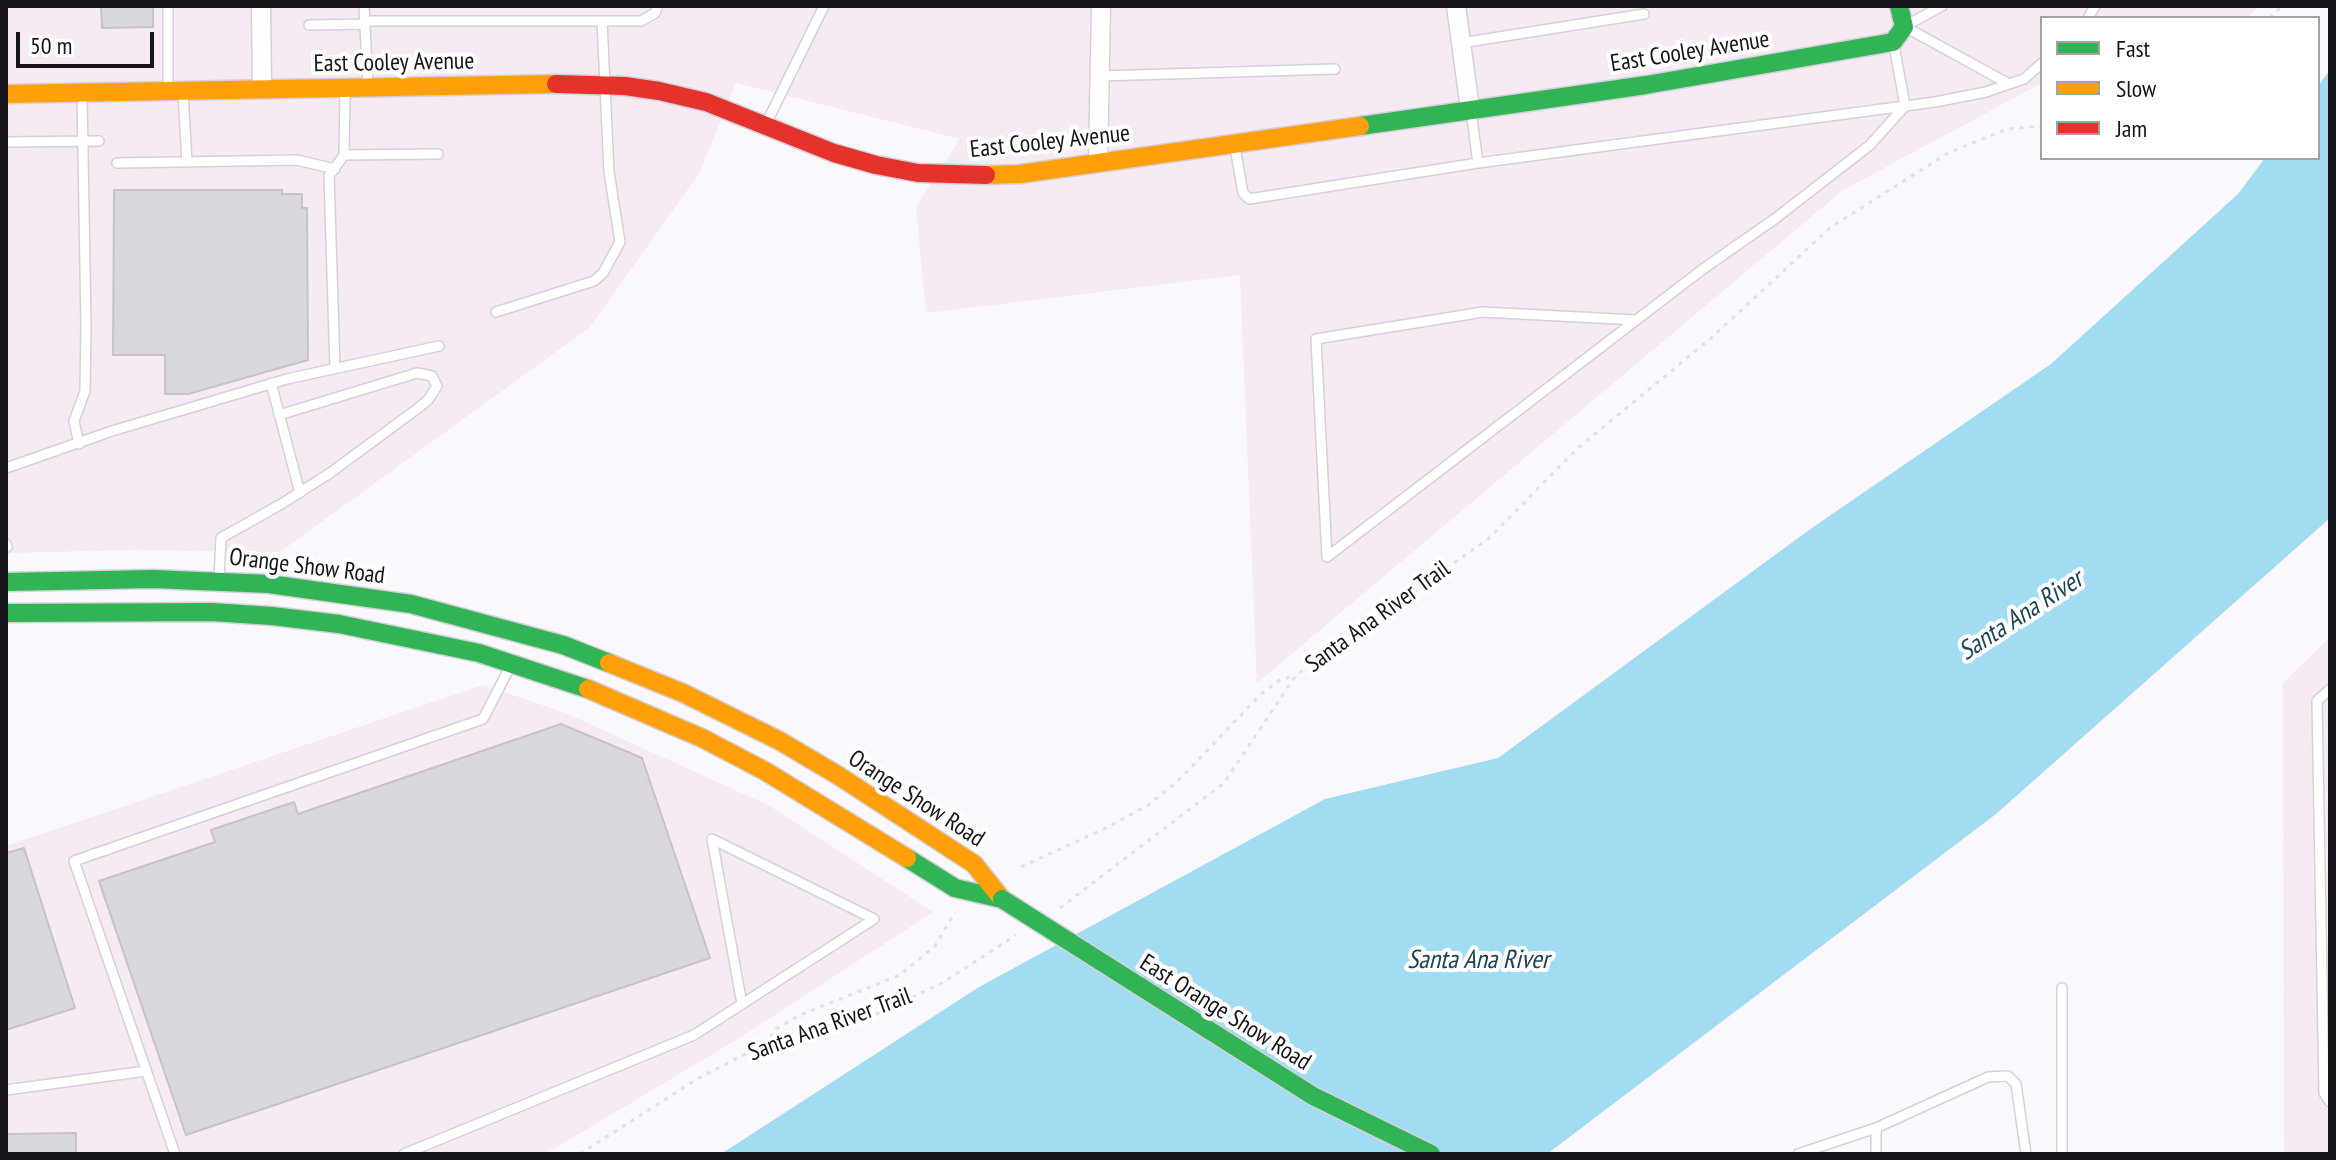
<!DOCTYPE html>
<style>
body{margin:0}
#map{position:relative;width:2336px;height:1160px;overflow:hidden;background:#faf7fd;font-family:"PT Sans Narrow",sans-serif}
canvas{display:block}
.frame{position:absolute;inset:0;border:8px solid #16131b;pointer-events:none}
.legend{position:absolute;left:2040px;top:16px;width:280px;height:144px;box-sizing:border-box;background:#fff;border:2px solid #a2a1a4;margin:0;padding:10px 14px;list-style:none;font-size:24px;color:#16131b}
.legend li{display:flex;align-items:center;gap:16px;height:40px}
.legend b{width:40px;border:2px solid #a2a1a4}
.scale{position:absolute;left:16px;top:32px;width:138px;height:36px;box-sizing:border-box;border:4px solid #16131b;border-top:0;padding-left:10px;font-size:24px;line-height:28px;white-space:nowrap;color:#16131b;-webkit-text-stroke:6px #fff;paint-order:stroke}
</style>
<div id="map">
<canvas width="2336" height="1160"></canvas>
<div class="frame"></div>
<ul class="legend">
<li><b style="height:10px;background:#30b455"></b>Fast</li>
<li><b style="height:10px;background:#ff9f0a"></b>Slow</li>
<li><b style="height:10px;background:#e5322d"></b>Jam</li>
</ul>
<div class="scale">50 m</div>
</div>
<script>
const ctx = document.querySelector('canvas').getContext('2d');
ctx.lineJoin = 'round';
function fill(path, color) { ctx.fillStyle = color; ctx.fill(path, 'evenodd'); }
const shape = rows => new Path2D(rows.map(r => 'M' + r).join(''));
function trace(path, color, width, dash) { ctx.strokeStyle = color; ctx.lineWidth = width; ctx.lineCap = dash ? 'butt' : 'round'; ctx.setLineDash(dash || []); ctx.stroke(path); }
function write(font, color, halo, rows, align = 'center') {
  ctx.font = font + ' "PT Sans Narrow",sans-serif'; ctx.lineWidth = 8; ctx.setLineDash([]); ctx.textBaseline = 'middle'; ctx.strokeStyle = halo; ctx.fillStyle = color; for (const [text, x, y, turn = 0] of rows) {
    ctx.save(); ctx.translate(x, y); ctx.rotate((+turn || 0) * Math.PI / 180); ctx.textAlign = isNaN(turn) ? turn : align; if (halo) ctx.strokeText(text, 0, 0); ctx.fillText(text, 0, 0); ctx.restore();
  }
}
fill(shape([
 [6,6,2259,6,2247,18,2042,18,2042,83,1843,190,1257,683,1240,275,926,313,916,207,960,139,736,83,700,172,590,327,280,552,130,550,6,553],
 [2330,637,2330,1154,2284,1154,2283,683],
 [483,685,563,712,768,805,933,912,733,1042,545,1154,6,1154,6,846]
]), '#f6eaf4');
fill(shape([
 [2330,70,2330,518,1996,814,1547,1154,721,1154,979,987,1325,799,1498,758,1809,530,2051,364,2238,194,2265,158,2318,158,2318,86]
]), '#a1dcf3');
const building = shape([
 [101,6,153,6,153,27,102,28,101,6],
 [114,190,282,190,282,194,302,194,302,208,307,208,308,360,188,394,165,394,165,355,113,355,114,190],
 [561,724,642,758,710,958,186,1135,99,881,215,842,211,830,294,802,298,814,561,724],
 [24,848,75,1008,6,1030,6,853,24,848],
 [76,1133,76,1154,6,1154,6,1134,76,1133]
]);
fill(building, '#dad6de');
trace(building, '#c5c2c9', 2);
const lane = shape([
 [364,6,368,86],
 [2088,18,2095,6],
 [364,21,602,21,609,172,620,242,603,273,594,281,496,312],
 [602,21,641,21,655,13,658,6],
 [309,25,364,24],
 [1907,25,1942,6],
 [1461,43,1644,14],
 [1100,76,1335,69],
 [2009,84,2024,79,2042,63],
 [168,88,168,6],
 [183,93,187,162],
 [1471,111,1478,163],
 [767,122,824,6],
 [6,142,99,141],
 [1235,147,1243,193,1249,199,1478,163,1935,102,1986,92,2009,84,1907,28],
 [344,155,438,154],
 [117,163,297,160,335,169],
 [1636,320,1483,312,1316,339,1327,557,1703,269,1776,218,1870,145,1905,106,1894,45],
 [335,368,329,176,344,155,345,92],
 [271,383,300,493],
 [79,444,74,421,85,391,86,325,82,96],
 [6,468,112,431,287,379,439,346],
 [6,544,7,547],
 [219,580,221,538,283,503,330,473,417,409,428,400,437,386,432,376,417,373,279,415],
 [2330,689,2317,701,2324,1093,2330,1102],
 [2062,988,2062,1154],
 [6,1090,146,1071],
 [1876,1128,1876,1154],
 [175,1154,74,861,483,719,510,667],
 [404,1154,694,1035,874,919,712,839,742,1004],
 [1798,1154,1876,1128,1988,1077,2008,1076,2016,1084,2026,1154]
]);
const street = shape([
 [261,6,262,89],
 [1456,6,1470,109],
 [1098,162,1101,6]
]);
const fast = shape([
 [1360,126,1646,85,1893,42,1904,27,1899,6],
 [6,582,153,579,269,584,411,604,563,645,609,663],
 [6,613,212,612,272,616,339,624,479,653,588,689],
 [907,858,955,888,1002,899]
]);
const slow = shape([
 [6,94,556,84],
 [986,175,1020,174,1360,126],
 [609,663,683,693,780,741,839,776,974,864,1002,899],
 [588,689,702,738,765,771,907,858]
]);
const jam = shape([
 [556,84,625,86,659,91,706,102,834,153,876,165,918,173,986,175]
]);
trace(lane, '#d5d1d9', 12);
trace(street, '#d5d1d9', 21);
trace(fast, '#d5d1d9', 21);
trace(slow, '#d5d1d9', 21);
trace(jam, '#d5d1d9', 21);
trace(shape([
 [2270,18,2282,6],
 [1021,867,1108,827,1148,805,1179,780,1260,695,1278,681,1296,675],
 [1060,908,1224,783,1296,675,1488,539,1578,448,1710,339,1831,227,1948,153,2007,129,2042,126],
 [765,1046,776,1029,800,1015,900,975,935,946,955,912],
 [580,1154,697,1079,757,1048,879,1013,942,983,1016,935]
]), '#e1e0e3', 3, [4, 6]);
trace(lane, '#fefeff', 9);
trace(street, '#fefeff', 18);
trace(fast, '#30b455', 18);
trace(slow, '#ff9f0a', 18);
trace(jam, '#e5322d', 18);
const fastBridge = shape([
 [1002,899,1313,1096,1431,1154]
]);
trace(fastBridge, '#d5d1d9', 21, []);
trace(fastBridge, '#30b455', 18);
write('24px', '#16131b', '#fff', [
 ["East Cooley Avenue",1690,52,-9],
 ["East Cooley Avenue",394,63,-1],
 ["East Cooley Avenue",1050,142,-6],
 ["Orange Show Road",307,567,7],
 ["Santa Ana River Trail",1378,617,-36],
 ["Orange Show Road",916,799,33],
 ["East Orange Show Road",1225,1013,32],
 ["Santa Ana River Trail",830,1025,-20]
]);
write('italic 26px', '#1c4351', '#fff', [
 ["Santa Ana River",2021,616,-33],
 ["Santa Ana River",1478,961]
]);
</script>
